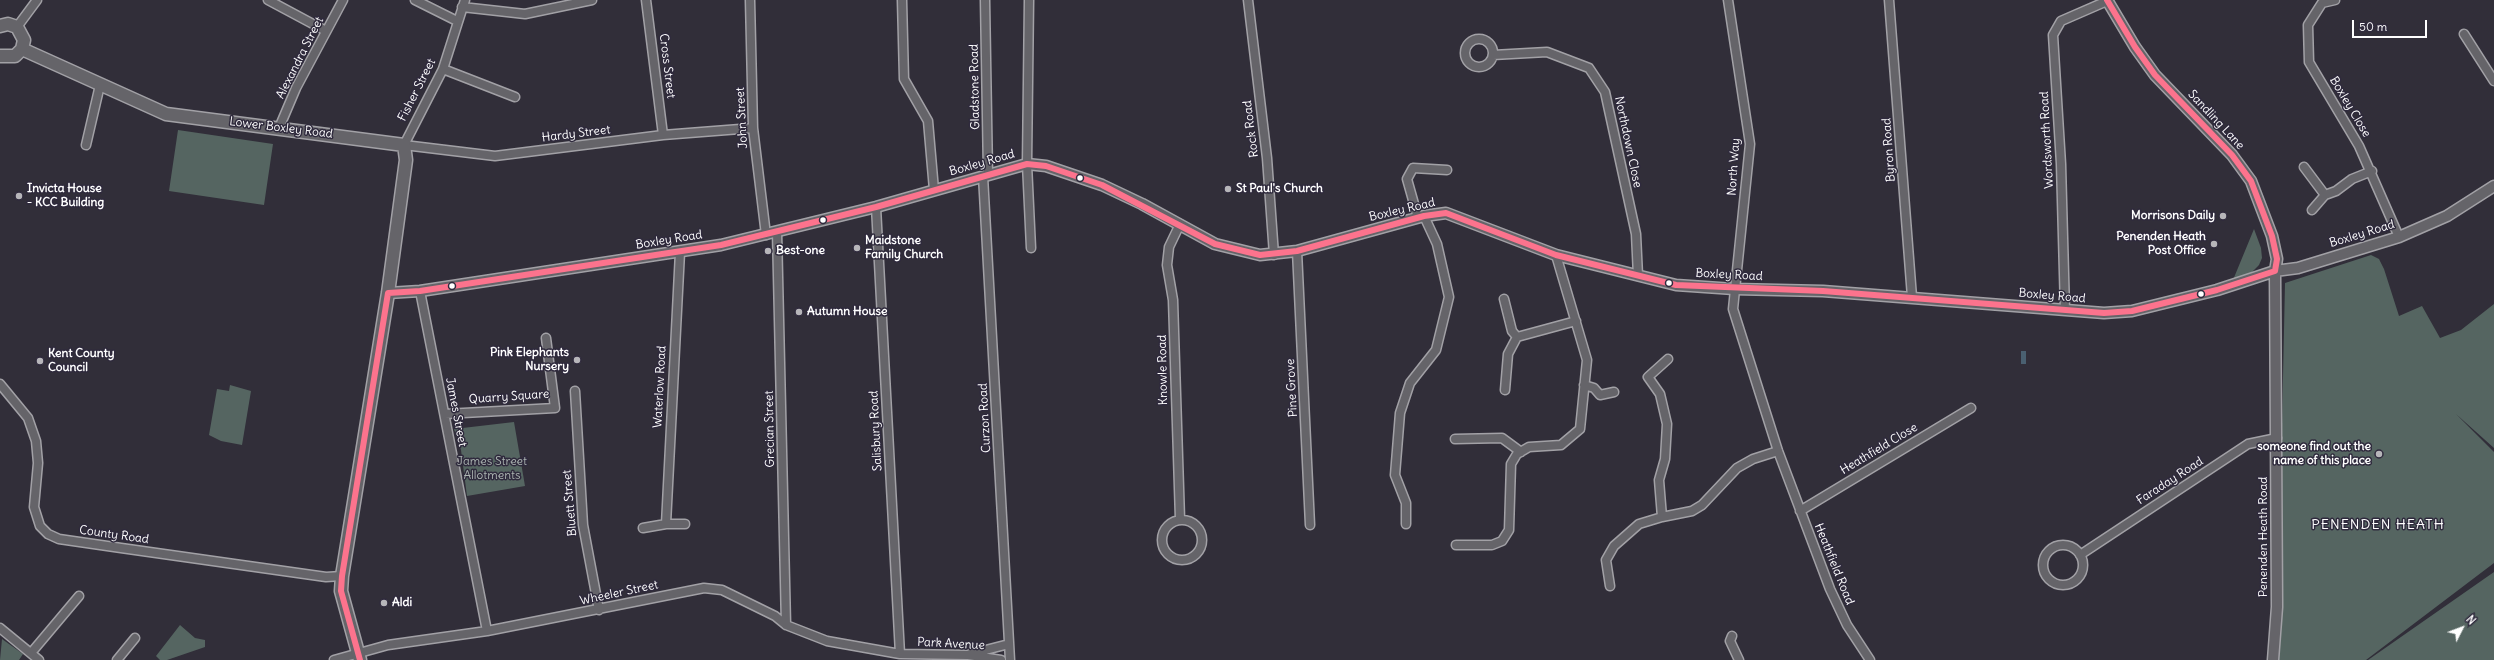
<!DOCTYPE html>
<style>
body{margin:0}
#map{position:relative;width:2494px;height:660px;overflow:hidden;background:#312e39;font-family:Delius,sans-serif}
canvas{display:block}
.north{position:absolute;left:2442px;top:608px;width:40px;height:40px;-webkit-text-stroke:3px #2f2a3d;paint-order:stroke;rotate:48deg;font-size:11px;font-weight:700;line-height:16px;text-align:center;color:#fff}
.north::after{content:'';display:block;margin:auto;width:14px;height:18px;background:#fff;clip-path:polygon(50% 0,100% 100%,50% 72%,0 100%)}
.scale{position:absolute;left:2352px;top:20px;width:75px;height:18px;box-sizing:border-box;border:2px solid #fff;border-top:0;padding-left:5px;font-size:12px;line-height:14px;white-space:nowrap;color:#fff;-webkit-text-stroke:3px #2f2a3d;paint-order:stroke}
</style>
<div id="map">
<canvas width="2494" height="660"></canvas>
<div class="north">N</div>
<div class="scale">50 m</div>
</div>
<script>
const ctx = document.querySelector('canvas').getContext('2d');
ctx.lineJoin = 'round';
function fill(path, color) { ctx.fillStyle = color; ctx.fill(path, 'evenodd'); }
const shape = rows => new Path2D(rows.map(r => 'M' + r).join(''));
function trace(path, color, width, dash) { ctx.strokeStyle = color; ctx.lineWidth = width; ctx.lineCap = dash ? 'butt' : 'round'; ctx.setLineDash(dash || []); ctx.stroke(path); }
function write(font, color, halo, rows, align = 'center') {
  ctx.font = font + ' Delius,sans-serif'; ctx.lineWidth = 3; ctx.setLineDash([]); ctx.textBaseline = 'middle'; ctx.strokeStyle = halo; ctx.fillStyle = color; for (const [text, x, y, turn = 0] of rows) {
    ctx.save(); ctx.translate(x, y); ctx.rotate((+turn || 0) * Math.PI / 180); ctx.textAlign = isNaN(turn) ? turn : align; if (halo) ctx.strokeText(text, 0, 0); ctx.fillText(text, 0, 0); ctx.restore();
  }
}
fill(shape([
 [178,130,273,144,264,205,169,191],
 [2254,229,2261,248,2262,258,2259,265,2249,275,2233,280],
 [2371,255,2379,259,2384,269,2399,316,2422,306,2440,338,2461,330,2494,304,2494,448,2456,414,2494,452,2494,563,2366,660,2277,660,2285,283],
 [230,385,251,391,242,445,221,441,209,435,217,389,229,391],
 [514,422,525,486,467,496,461,450,454,429],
 [2494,572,2494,660,2368,660],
 [180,625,195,638,205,640,205,647,167,660,160,660,156,656],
 [2,639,23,654,19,660,0,660]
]), '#556561');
fill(shape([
 [2021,351,2026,351,2026,364,2021,364]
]), '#4a6071');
const minor = shape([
 [268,0,326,31],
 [415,0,457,21],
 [465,0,443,69,404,145,495,156,663,135,753,128],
 [646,0,663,135],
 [750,0,753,128,766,235],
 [902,0,904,79,928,121,934,190],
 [985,0,988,174],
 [1029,0,1027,164,1031,248],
 [1248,0,1267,158,1274,255],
 [1728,0,1750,144,1733,309,1778,451,1830,589,1847,625,1870,660],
 [1889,0,1912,297],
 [2335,0,2322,3,2308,25,2309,62,2359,146,2399,237],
 [462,7,525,14,592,0],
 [17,27,37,0],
 [2464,34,2494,81],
 '1465 53a14 14 0 1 1 28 0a14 14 0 1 1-28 0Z',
 [1493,55,1547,52,1589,68,1605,92,1636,234,1638,276],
 [443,69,515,97],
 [279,128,296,88,343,0],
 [86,145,100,85],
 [2304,167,2325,195],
 [983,176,1010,660],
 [876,207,900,654],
 [2312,210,2325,195,2336,191,2352,179,2372,171],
 [1418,218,1407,179,1413,168,1447,170],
 [1180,224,1169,247,1167,265,1173,300,1180,519],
 [777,232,786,625],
 [1297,251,1310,525],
 [420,291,487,631],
 [1504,299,1512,331,1517,337,1576,321],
 [2065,310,2061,164,2053,35,2061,21,2107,1],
 [1668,359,1648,377,1660,394,1667,424,1665,459,1659,480,1662,517,1692,511,1702,505,1737,468,1753,459,1778,451],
 [0,384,28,418,36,441,38,463,34,507,40,526,48,534,59,539,121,548,326,577,342,576],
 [1584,385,1594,388,1600,395,1614,392],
 [1505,390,1508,354,1517,337],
 [575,391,583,525,599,610],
 [445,414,555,408,546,338],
 [1455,439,1502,438,1521,452],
 [1800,511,1971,408],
 '1162 540a20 20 0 1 1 40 0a20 20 0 1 1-40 0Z',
 [666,524,680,252],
 [1406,524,1406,503,1395,475,1400,413,1410,383,1436,350,1449,297,1437,244,1424,216],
 [643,528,666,524,685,524],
 '2043 565a20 20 0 1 1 40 0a20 20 0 1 1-40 0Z',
 [1456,545,1492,545,1502,541,1509,530,1511,464,1517,454,1529,447,1561,445,1580,429,1587,360,1556,255],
 [2080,555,2248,444,2277,438],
 [1610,586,1606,560,1614,546,1639,524,1662,517],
 [0,628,39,660],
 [1732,636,1730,641,1739,660],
 [31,653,79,596],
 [970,654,1009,644],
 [117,660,135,638],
 [334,660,388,645,487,631,704,588,722,590,775,616,786,625,827,641,900,654,968,655,1001,660]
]);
const tertiary = shape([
 [2107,0,2135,47,2155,75,2232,155,2251,181,2272,236,2277,259,2275,271,2277,607,2273,660],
 [388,293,420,291,721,245,876,207,1027,164,1046,166,1102,185,1142,204,1215,244,1260,255,1297,251,1424,216,1446,213,1556,255,1676,285,1734,289,1823,291,2104,313,2132,311,2217,290,2275,271,2298,268,2399,237,2447,216,2494,186]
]);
const secondary = shape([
 [0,26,8,24,17,27,24,40,22,49,15,56,0,56],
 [22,49,166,114,404,145,406,160,388,293,342,576,341,591,360,660]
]);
trace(minor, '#a2a1a6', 11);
trace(tertiary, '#a2a1a6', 13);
trace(secondary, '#a2a1a6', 15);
trace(minor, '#656469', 8);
trace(tertiary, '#656469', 10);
trace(secondary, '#656469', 12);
trace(shape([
 [360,660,341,591,342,576,388,293,420,291,721,245,876,207,1027,164,1046,166,1102,185,1215,244,1260,255,1297,251,1424,216,1446,213,1556,255,1676,285,1823,291,2104,313,2132,311,2217,290,2275,271,2277,259,2272,236,2251,181,2232,155,2155,75,2135,47,2107,0]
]), '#fc738d', 6);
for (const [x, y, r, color] of [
 [1080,178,3.5,"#fff"],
 [1228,189,4,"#b7b6ba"],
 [19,196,4,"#b7b6ba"],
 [2223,216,4,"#b7b6ba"],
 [823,220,3.5,"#fff"],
 [2214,244,4,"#b7b6ba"],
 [857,248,4,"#b7b6ba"],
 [768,251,4,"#b7b6ba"],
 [1669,283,3.5,"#fff"],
 [452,286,3.5,"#fff"],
 [2201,294,3.5,"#fff"],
 [799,312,4,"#b7b6ba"],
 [577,360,4,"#b7b6ba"],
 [40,361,4,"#b7b6ba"],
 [2379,454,4,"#b7b6ba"],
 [384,603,4,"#b7b6ba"]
]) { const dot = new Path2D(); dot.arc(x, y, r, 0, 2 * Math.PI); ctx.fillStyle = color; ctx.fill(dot); trace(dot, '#2f2a3d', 1.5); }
write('12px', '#fff', '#2f2a3d', [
 ["Alexandra Street",300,58,-63],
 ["Cross Street",667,66,83],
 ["Gladstone Road",975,87,-91],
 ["Fisher Street",417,90,-63],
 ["Boxley Close",2350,107,59],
 ["John Street",742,118,-93],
 ["Sandling Lane",2216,120,47],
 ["Lower Boxley Road",281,128,7],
 ["Rock Road",1251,129,-97],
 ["Hardy Street",576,134,-7],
 ["Wordsworth Road",2047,140,-93],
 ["Northdown Close",1628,142,78],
 ["Byron Road",1889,150,-94],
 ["Boxley Road",982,163,-16],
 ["North Way",1734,167,-86],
 ["Boxley Road",1402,210,-13],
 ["Boxley Road",2362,234,-17],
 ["Boxley Road",669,240,-9],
 ["Boxley Road",1729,275,3],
 ["Boxley Road",2052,296,5],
 ["Knowle Road",1163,370,-91],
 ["Waterlow Road",660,387,-87],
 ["Pine Grove",1292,388,-93],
 ["Quarry Square",509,397,-4],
 ["James Street",456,412,79],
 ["Curzon Road",985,418,-93],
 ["Grecian Street",770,429,-91],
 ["Salisbury Road",876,431,-93],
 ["Heathfield Close",1879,449,-31],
 ["Faraday Road",2170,481,-33],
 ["Bluett Street",570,503,-95],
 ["County Road",114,535,8],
 ["Penenden Heath Road",2264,537,-90],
 ["Heathfield Road",1834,564,68],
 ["Wheeler Street",619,593,-12],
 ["Park Avenue",951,644,3]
]);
write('bold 12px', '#fff', '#2f2a3d', [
 ["Invicta House",27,189],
 ["- KCC Building",27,203],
 ["St Paul's Church",1236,189],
 ["Morrisons Daily",2215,216,"right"],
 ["Penenden Heath",2206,237,"right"],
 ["Post Office",2206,251,"right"],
 ["Maidstone",865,241],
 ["Family Church",865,255],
 ["Best-one",776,251],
 ["Autumn House",807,312],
 ["Pink Elephants",569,353,"right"],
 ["Nursery",569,367,"right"],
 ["Kent County",48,354],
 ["Council",48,368],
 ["someone find out the",2371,447,"right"],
 ["name of this place",2371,461,"right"],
 ["Aldi",392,603]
], 'left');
write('12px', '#adb6b3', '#2f2a3d', [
 ["James Street",492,462],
 ["Allotments",492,476]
]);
ctx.letterSpacing = '1px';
write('14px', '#fff', '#2f2a3d', [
 ["PENENDEN HEATH",2378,525]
]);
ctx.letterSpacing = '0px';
</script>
